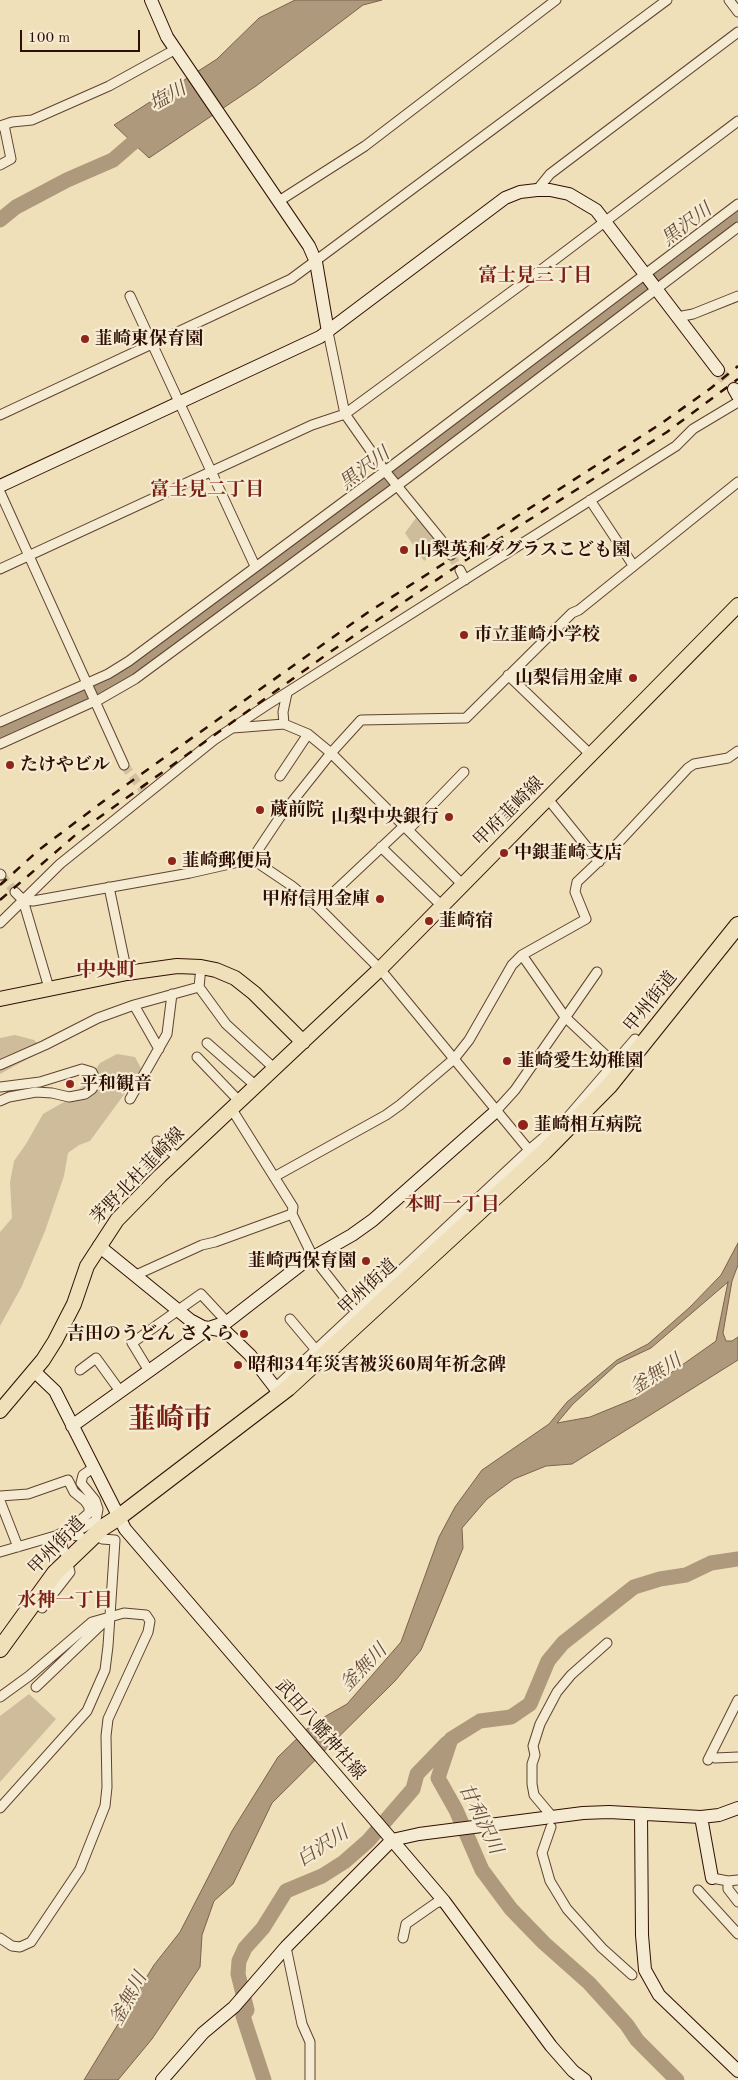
<!DOCTYPE html>
<meta charset="utf-8">
<style>
body{margin:0}
#map{position:relative;width:738px;height:2080px;overflow:hidden;background:#f0e0ba;font-family:"Old Standard TT",serif}
canvas{display:block}
.scale{position:absolute;left:20px;top:30px;width:120px;height:22px;box-sizing:border-box;border:2px solid #2f0f03;border-top:0;padding-left:6px;font-size:15px;line-height:18px;white-space:nowrap;color:#2f0f03;-webkit-text-stroke:4px #f5ebd2;paint-order:stroke}
</style>
<div id="map">
<canvas width="738" height="2080"></canvas>
<div class="scale">100 m</div>
</div>
<script>
const ctx = document.querySelector('canvas').getContext('2d');
ctx.lineJoin = 'round';
function fill(path, color) { ctx.fillStyle = color; ctx.fill(path, 'evenodd'); }
const shape = rows => new Path2D(rows.map(r => 'M' + r).join(''));
function trace(path, color, width, dash) { ctx.strokeStyle = color; ctx.lineWidth = width; ctx.lineCap = dash ? 'butt' : 'round'; ctx.setLineDash(dash || []); ctx.stroke(path); }
function write(font, color, halo, rows, align = 'center') {
  ctx.font = font + ' "Old Standard TT","Noto Serif JP",serif'; ctx.lineWidth = 4.5; ctx.setLineDash([]); ctx.textBaseline = 'middle'; ctx.strokeStyle = halo; ctx.fillStyle = color; for (const [text, x, y, turn = 0] of rows) {
    ctx.save(); ctx.translate(x, y); ctx.rotate((+turn || 0) * Math.PI / 180); ctx.textAlign = isNaN(turn) ? turn : align; if (halo) ctx.strokeText(text, 0, 0); ctx.fillText(text, 0, 0); ctx.restore();
  }
}
fill(shape([
 [416,518,441,547,424,561,405,533],
 [15,1035,34,1040,44,1050,0,1074,0,1038],
 [117,1054,135,1057,142,1070,90,1141,79,1145,68,1153,64,1176,45,1231,22,1286,0,1326,0,1232,12,1218,10,1182,14,1161,26,1144,43,1114,64,1102,84,1085,100,1063],
 [29,1694,56,1719,0,1782,0,1716]
]), '#cfbc9b');
const water = shape([
 [295,0,382,0,363,5,256,86,149,158,114,125,217,59,259,18,295,0],
 [738,1243,738,1265,732,1281,723,1333,726,1341,732,1341,738,1337,738,1360,572,1464,546,1466,514,1479,487,1499,462,1528,463,1548,421,1650,395,1681,272,1803,233,1884,214,1901,202,1935,200,1967,152,2039,118,2080,84,2080,154,1965,180,1932,232,1831,278,1757,312,1724,347,1704,401,1642,439,1537,455,1507,482,1470,549,1424,567,1402,617,1360,648,1344,690,1307,721,1275,738,1243],
 [728,1282,716,1341,634,1399,590,1417,557,1423,573,1404,617,1364,651,1348,728,1282]
]);
fill(water, '#ae997c');
trace(water, '#7b624c', 1);
trace(shape([
 [0,220,16,207,67,180,113,160,143,134,149,130],
 [0,734,34,721,109,684,255,578,738,212],
 [264,2080,243,2016,247,2010,238,1974,239,1961,245,1948,263,1928,286,1891,322,1876,344,1862,368,1841,413,1789,417,1774,447,1743],
 [677,2080,637,2040,627,2025,589,1983,544,1943,511,1909,482,1870,456,1810,438,1778,451,1739,480,1721,511,1717,530,1704,548,1661,563,1643,634,1587,660,1579,686,1575,711,1563,738,1559]
]), '#ae997c', 15);
trace(shape([
 [451,555,460,570],
 [124,765,143,790],
 [1,875,15,892]
]), '#d3c19f', 9, [9, 4.5]);
trace(shape([
 [718,370,734,389]
]), '#d3c19f', 12, [12, 6]);
const street = shape([
 [729,0,738,12],
 [0,126,12,122,32,120,109,86,176,49],
 [0,165,11,159,4,125],
 [537,190,550,174,738,32],
 [279,201,365,146,556,0],
 [130,296,255,566],
 [677,317,693,314,738,296],
 [328,332,345,414,385,471,447,547,451,555],
 [0,415,291,279,667,0],
 [0,492,124,765],
 [590,500,633,565],
 [0,569,312,425,345,414,541,270,738,121],
 [460,570,465,580],
 [508,675,591,755],
 [287,693,283,712,284,724,308,734,331,753,463,885],
 [95,702,135,679,397,486,738,227],
 [0,722,108,674,129,661,385,471,738,204],
 [233,728,284,724],
 [0,744,95,701],
 [280,776,308,734],
 [548,799,599,862],
 [408,830,464,772],
 [381,847,442,906],
 [252,859,292,886,318,907,380,969,529,1150],
 [0,874,1,875],
 [109,887,127,973],
 [15,892,23,900,49,988],
 [23,900,33,901,190,873,252,859,280,817,331,753,361,720,466,718,572,613,579,610,738,482],
 [318,907,404,826],
 [0,923,60,864,214,740,267,705,676,446,693,429,738,402],
 [522,955,565,1017,615,1064],
 [199,987,226,1024,275,1069],
 [134,1005,159,1049],
 [207,1043,256,1086],
 [197,1057,239,1101],
 [0,1065,45,1045,98,1018,134,1005,199,987,201,967],
 [0,1087,40,1082,82,1069,92,1072,95,1079,95,1084,92,1089,85,1094,69,1097,52,1093,36,1092,9,1097,0,1101],
 [130,1099,167,1034,172,994],
 [231,1108,293,1207,292,1214,313,1257,356,1312],
 [495,1112,515,1090,597,972],
 [157,1141,179,1158],
 [274,1177,386,1115,400,1105,454,1059,469,1040,512,965,522,955,586,919,575,892,577,882,619,842,688,768,694,764,728,758,738,751],
 [136,1275,202,1245,215,1242,292,1214],
 [290,1319,316,1350],
 [80,1370,96,1358,120,1391],
 [149,1371,132,1343,201,1294,227,1322],
 [275,1388,529,1150,568,1117,635,1039],
 [0,1496,28,1494,68,1480,74,1492,85,1501,89,1507,89,1513,83,1518],
 [0,1501,18,1547],
 [0,1552,83,1528,96,1520,98,1509,95,1500,81,1483,83,1475,93,1468],
 [64,1552,59,1534,80,1536],
 [42,1608,70,1572,69,1568],
 [36,1687,106,1620],
 [0,1697,29,1676,92,1622,124,1613,146,1615,150,1621,148,1632,108,1719,106,1736,107,1787,105,1806,80,1869,31,1942,20,1947,12,1946,0,1938],
 [711,1755,715,1758,738,1757],
 [708,1760,738,1700],
 [0,1808,87,1711,105,1670,108,1646,115,1540,102,1539],
 [550,1814,534,1795,532,1784,532,1764,535,1755,533,1746,540,1724,557,1692,571,1675,607,1643],
 [551,1827,542,1853,550,1881,567,1909,602,1948,632,1975],
 [712,1878,728,1881,738,1880],
 [728,1881,728,1889,738,1902],
 [698,1890,738,1934],
 [403,1938,406,1924,436,1903,444,1901],
 [286,1947,302,2024,310,2042,310,2080]
]);
const secondary = shape([
 [151,0,167,37,309,246,316,262,328,332],
 [734,389,738,396],
 [0,486,320,337,505,198,520,192,537,190,550,190,569,194,596,210,718,370],
 [99,1246,190,1320,203,1327,225,1331,250,1355,280,1394],
 [34,1371,55,1391,125,1529,392,1840,286,1947,234,2007,203,2033,162,2080],
 [72,1426,209,1328,227,1322,303,1263,352,1235,373,1220,495,1112],
 [641,1814,642,1935,645,1970,659,1995,738,2071],
 [701,1817,712,1878],
 [585,2080,573,2071,551,2046,444,1901,392,1840,419,1834,583,1813,609,1812,701,1817,719,1815,738,1808]
]);
const primary = shape([
 [0,999,127,973,177,966,201,967,216,970,235,978,254,993,303,1042],
 [0,1411,43,1360,55,1341,74,1304,87,1266,117,1220,160,1176,380,969,738,605]
]);
const highway = shape([
 [0,1649,55,1573,102,1528,119,1517,288,1388,544,1152,609,1086,738,925]
]);
trace(street, '#5f4331', 11);
trace(secondary, '#2f0f03', 14);
trace(primary, '#2f0f03', 16);
trace(highway, '#2f0f03', 18);
trace(street, '#f5ebd2', 9);
trace(secondary, '#f5ebd2', 12);
trace(primary, '#f0e0ba', 14);
trace(highway, '#f0e0ba', 16);
trace(shape([
 [0,885,40,849,105,800,367,613,662,423,711,388,738,366],
 [0,900,79,832,333,650,466,560,667,432,738,379]
]), '#2f0f03', 2.5, [9, 9]);
for (const [x, y, r, color] of [
 [85,339,5,"#8f2418"],
 [404,550,5,"#8f2418"],
 [464,635,5,"#8f2418"],
 [633,678,5,"#8f2418"],
 [10,765,5,"#8f2418"],
 [260,810,5,"#8f2418"],
 [449,817,5,"#8f2418"],
 [504,853,5,"#8f2418"],
 [172,861,5,"#8f2418"],
 [380,899,5,"#8f2418"],
 [429,921,5,"#8f2418"],
 [507,1061,5,"#8f2418"],
 [70,1084,5,"#8f2418"],
 [523,1125,6,"#8f2418"],
 [366,1261,5,"#8f2418"],
 [244,1334,5,"#8f2418"],
 [238,1365,5,"#8f2418"]
]) { const dot = new Path2D(); dot.arc(x, y, r, 0, 2 * Math.PI); ctx.fillStyle = color; ctx.fill(dot); trace(dot, '#f5ebd2', 2); }
write('bold 18px', '#2f0f03', '#f5ebd2', [
 ["韮崎東保育園",95,339],
 ["山梨英和ダグラスこども園",414,550],
 ["市立韮崎小学校",474,635],
 ["山梨信用金庫",623,678,"right"],
 ["たけやビル",20,765],
 ["蔵前院",270,810],
 ["山梨中央銀行",439,817,"right"],
 ["中銀韮崎支店",514,853],
 ["韮崎郵便局",182,861],
 ["甲府信用金庫",370,899,"right"],
 ["韮崎宿",439,921],
 ["韮崎愛生幼稚園",517,1061],
 ["平和観音",80,1084],
 ["韮崎相互病院",534,1125],
 ["韮崎西保育園",356,1261,"right"],
 ["吉田のうどん さくら",234,1334,"right"],
 ["昭和34年災害被災60周年祈念碑",248,1365]
], 'left');
write('18px', '#2f0f03', '#f5ebd2', [
 ["甲府韮崎線",509,812,-45],
 ["甲州街道",651,1002,-51],
 ["茅野北杜韮崎線",138,1176,-46],
 ["甲州街道",368,1287,-43],
 ["甲州街道",57,1546,-46],
 ["武田八幡神社線",320,1730,49]
]);
write('italic 19px', '#684d39', '#f5ebd2', [
 ["塩川",168,97,-29],
 ["黒沢川",687,225,-37],
 ["黒沢川",365,469,-37],
 ["釜無川",656,1375,-33],
 ["釜無川",364,1668,-46],
 ["甘利沢川",480,1819,64],
 ["白沢川",323,1847,-33],
 ["釜無川",129,1999,-62]
]);
write('bold 19px', '#7a1f14', '#f5ebd2', [
 ["富士見三丁目",535,276],
 ["富士見二丁目",207,490],
 ["本町一丁目",452,1205],
 ["水神一丁目",65,1601]
]);
write('bold 20px', '#7a1f14', '#f5ebd2', [
 ["中央町",106,971]
]);
write('bold 28px', '#7a1f14', '#f5ebd2', [
 ["韮崎市",170,1421]
]);
</script>
